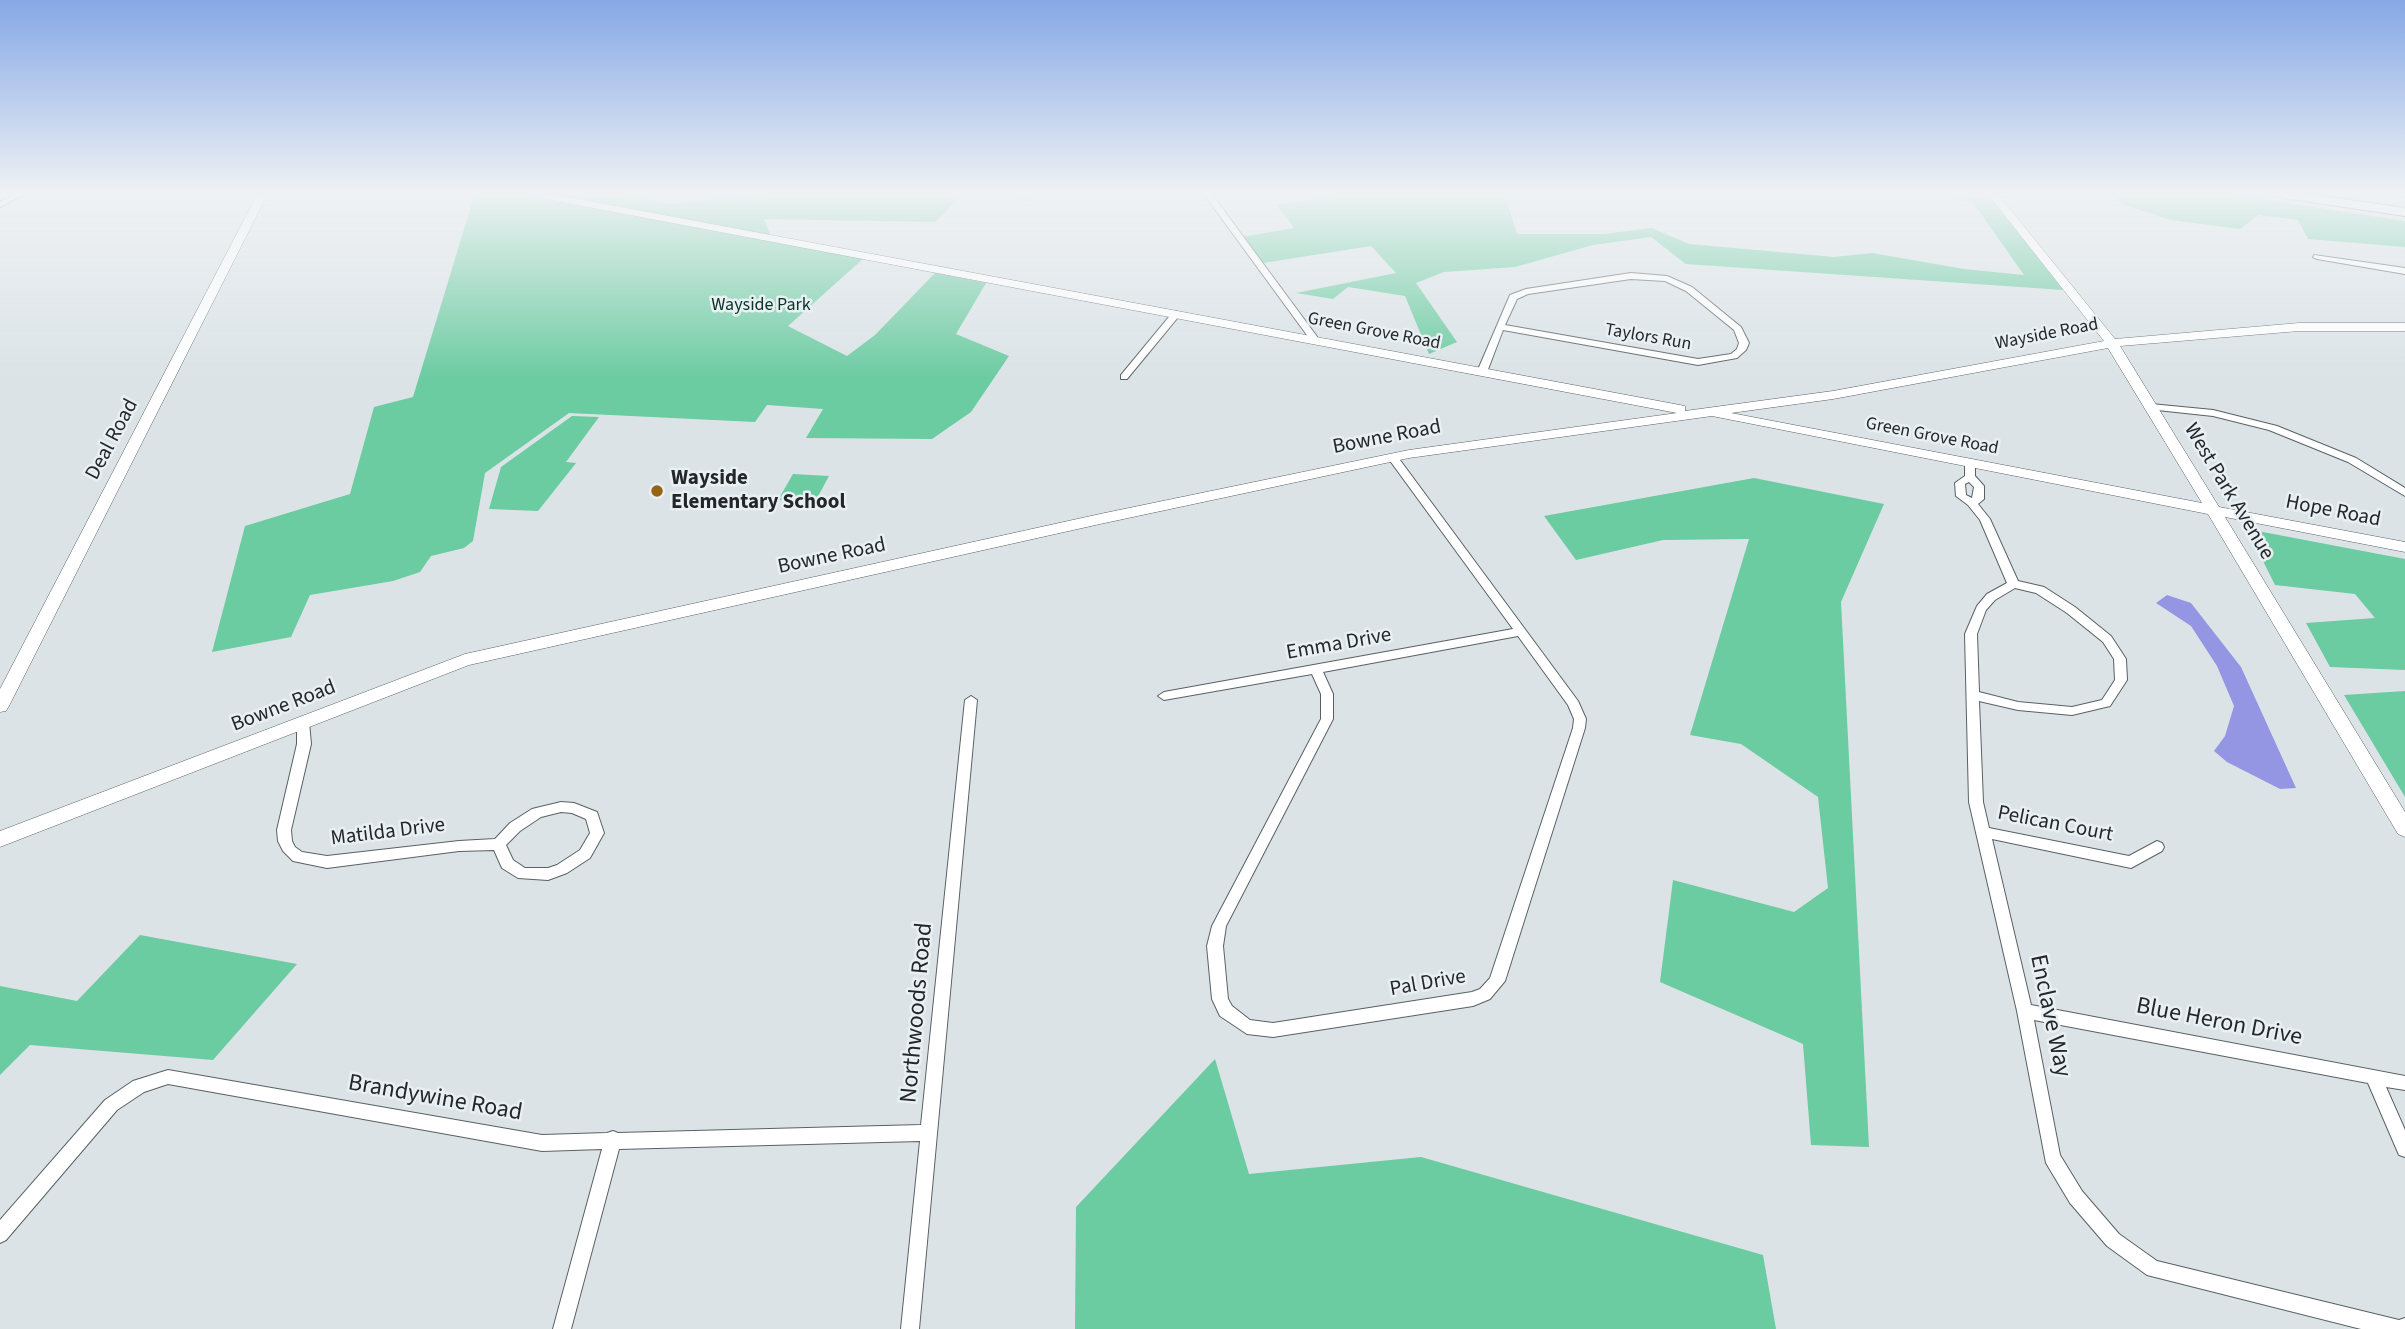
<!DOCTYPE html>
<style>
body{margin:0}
canvas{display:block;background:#dbe3e6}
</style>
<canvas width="2405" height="1329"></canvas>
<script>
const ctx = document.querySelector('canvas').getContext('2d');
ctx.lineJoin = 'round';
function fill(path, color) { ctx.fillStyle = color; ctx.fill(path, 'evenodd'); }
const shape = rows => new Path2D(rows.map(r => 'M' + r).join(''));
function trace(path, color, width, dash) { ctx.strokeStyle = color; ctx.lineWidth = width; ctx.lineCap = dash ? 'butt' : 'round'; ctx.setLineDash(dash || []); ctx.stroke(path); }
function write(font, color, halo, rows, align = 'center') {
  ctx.font = font + ' "Source Sans 3",sans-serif'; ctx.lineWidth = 5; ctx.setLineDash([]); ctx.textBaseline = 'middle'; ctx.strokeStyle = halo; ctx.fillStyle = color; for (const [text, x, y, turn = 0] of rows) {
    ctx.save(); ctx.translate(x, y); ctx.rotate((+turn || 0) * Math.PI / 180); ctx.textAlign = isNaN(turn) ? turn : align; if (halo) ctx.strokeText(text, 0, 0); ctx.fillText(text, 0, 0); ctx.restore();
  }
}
fill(shape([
 [475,193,625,193,668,204,776,193,1038,193,1029,202,1008,196,960,197,935,222,764,219,771,237,864,258,788,326,847,356,875,335,935,273,986,283,956,334,1009,356,971,412,932,439,806,438,823,409,767,405,755,422,569,413,485,473,473,541,464,548,431,556,420,572,393,581,310,595,291,637,212,652,245,526,350,494,374,407,413,397],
 [1334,193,1504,193,1517,234,1603,234,1652,228,1689,244,1834,257,1872,253,1964,269,2024,275,1972,201,1897,193,1987,193,2063,290,1686,264,1651,237,1593,245,1515,267,1444,272,1416,283,1457,342,1429,354,1405,296,1348,287,1333,299,1296,293,1396,273,1371,246,1263,263,1242,237,1294,228,1277,205,1335,196],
 [2107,193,2219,193,2405,221,2405,247,2308,239,2298,220,2258,215,2240,229,2171,220,2125,205],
 [572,416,599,417,566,462,576,463,538,511,489,509,501,467],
 [793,474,829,476,815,502,778,500],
 [1754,478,1884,504,1841,602,1869,1147,1811,1145,1803,1044,1660,982,1673,880,1794,912,1828,888,1818,797,1741,744,1690,735,1749,539,1663,540,1576,560,1544,516],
 [2247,529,2405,559,2405,670,2330,667,2306,623,2375,618,2355,594,2275,585],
 [2405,691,2405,797,2344,695],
 [140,935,297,964,213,1060,30,1045,0,1075,0,986,77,1001],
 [1215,1059,1249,1174,1421,1157,1763,1255,1776,1329,1075,1329,1076,1207]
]), '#6bcba1');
fill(shape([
 [2167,595,2191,603,2241,667,2296,788,2280,789,2227,762,2214,751,2225,736,2234,706,2217,666,2191,626,2156,603]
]), '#9496e3');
const street = shape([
 [17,193,26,193,0,207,0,202,17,193],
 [1203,193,1211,193,1318,338,1318,342,1312,342,1203,193],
 [2314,255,2405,268,2405,274,2317,259,2313,257,2314,255],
 [1631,273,1667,276,1692,287,1741,327,1749,343,1746,350,1737,358,1698,365,1503,330,1487,372,1482,375,1477,372,1510,295,1526,289,1631,273],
 [1631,279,1665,281,1686,291,1734,330,1739,343,1737,349,1731,354,1698,359,1505,325,1517,299,1528,294,1631,279],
 [1176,311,1180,314,1179,316,1127,379,1121,379,1121,375,1173,312,1176,311],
 [2151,404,2213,410,2277,426,2356,458,2405,488,2405,496,2348,462,2269,430,2213,416,2148,409,2148,405,2151,404],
 [1393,455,1397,456,1578,701,1586,719,1585,728,1505,981,1490,999,1473,1006,1273,1037,1247,1034,1220,1016,1212,999,1207,946,1212,926,1321,719,1321,694,1312,674,1164,700,1158,696,1164,692,1513,629,1388,458,1393,455],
 [1518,636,1568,705,1574,719,1573,728,1490,978,1480,989,1472,992,1273,1023,1250,1020,1232,1006,1228,999,1223,946,1226,926,1333,719,1333,694,1323,672,1518,636],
 [1970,461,1975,464,1975,476,1984,486,1984,499,1978,504,1990,519,2018,581,2044,587,2075,607,2111,636,2126,659,2127,680,2110,706,2072,715,2018,710,1979,701,1983,802,1989,828,2129,856,2157,841,2162,843,2164,847,2162,851,2131,868,1992,839,2031,1005,2405,1076,2405,1090,2386,1087,2405,1130,2405,1157,2399,1155,2368,1083,2034,1020,2060,1155,2082,1191,2119,1234,2157,1261,2399,1320,2405,1318,2405,1329,2361,1329,2147,1275,2107,1246,2070,1203,2046,1163,2017,1011,1969,802,1965,634,1977,606,1987,594,2007,583,1980,520,1968,505,1956,496,1955,483,1965,476,1965,464,1970,461],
 [1969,482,1974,487,1972,498,1966,495,1965,484,1969,482],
 [2015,588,2036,593,2067,613,2103,642,2114,659,2115,680,2102,700,2072,707,2018,702,1979,692,1977,634,1986,610,1995,600,2015,588],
 [971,696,977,700,919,1329,901,1329,920,1141,619,1149,571,1329,553,1329,602,1149,542,1151,168,1084,144,1092,117,1110,6,1240,0,1243,0,1220,105,1100,133,1081,168,1070,542,1135,607,1133,613,1131,618,1133,921,1125,965,700,971,696],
 [303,717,308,719,309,722,311,744,291,830,292,841,295,847,302,852,327,856,459,841,495,839,510,823,532,809,561,802,574,803,597,812,604,833,590,858,567,873,548,880,518,878,502,868,494,850,459,851,327,868,293,861,283,851,278,841,277,830,297,744,297,722,298,719,303,717],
 [561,812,572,813,586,819,590,833,580,850,557,865,548,868,525,868,513,860,506,845,520,831,541,817,561,812]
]);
const secondary = shape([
 [258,193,268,193,9,706,6,711,0,712,0,689,258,193],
 [525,193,546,193,1680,405,1685,406,1685,411,1833,391,2104,341,1987,193,1997,193,2115,339,2299,323,2405,323,2405,331,2299,331,2120,346,2219,507,2405,542,2405,552,2225,517,2405,812,2405,837,2398,834,2208,514,1712,416,1409,458,1100,524,469,665,0,847,0,831,465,654,1100,514,1409,450,1677,413,530,196,525,193],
 [2108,348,2202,503,1731,413,1833,399,2108,348]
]);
const highway = shape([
 [2272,193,2302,193,2405,208,2405,216,2278,197,2272,193]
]);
trace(street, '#5a6163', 2);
trace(secondary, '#5a6163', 1);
trace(highway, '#5a6163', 2);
fill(street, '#fff');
fill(secondary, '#fff');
fill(highway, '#fff');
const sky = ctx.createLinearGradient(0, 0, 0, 379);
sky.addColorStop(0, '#86a8e6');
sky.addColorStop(0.51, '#eff2f4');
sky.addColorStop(1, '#eff2f400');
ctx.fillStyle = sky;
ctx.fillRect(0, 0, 2405, 379);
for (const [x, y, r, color] of [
 [657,491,7,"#956515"]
]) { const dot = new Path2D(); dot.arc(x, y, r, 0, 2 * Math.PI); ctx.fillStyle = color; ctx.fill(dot); trace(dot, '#e9f0f3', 2.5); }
write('18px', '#073423', '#e9f0f3', [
 ["Wayside Park",761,306]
]);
write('18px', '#242728', '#e9f0f3', [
 ["Green Grove Road",1374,332,11],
 ["Wayside Road",2047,335,-11],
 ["Taylors Run",1648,338,10],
 ["Green Grove Road",1932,437,11]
]);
write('21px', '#242728', '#e9f0f3', [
 ["Bowne Road",1387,438,-11],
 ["Deal Road",113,440,-62],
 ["West Park Avenue",2228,492,59],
 ["Hope Road",2333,512,11],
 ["Bowne Road",832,557,-12],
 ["Emma Drive",1339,645,-10],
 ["Bowne Road",284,707,-21],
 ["Pelican Court",2055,825,11],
 ["Matilda Drive",388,833,-7],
 ["Pal Drive",1428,984,-10]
]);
write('bold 21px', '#242728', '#e9f0f3', [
 ["Wayside",671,479],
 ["Elementary School",671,503]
], 'left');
write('24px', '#242728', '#e9f0f3', [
 ["Northwoods Road",918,1013,-85],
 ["Enclave Way",2049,1016,78],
 ["Blue Heron Drive",2219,1023,11],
 ["Brandywine Road",435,1099,10]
]);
</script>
